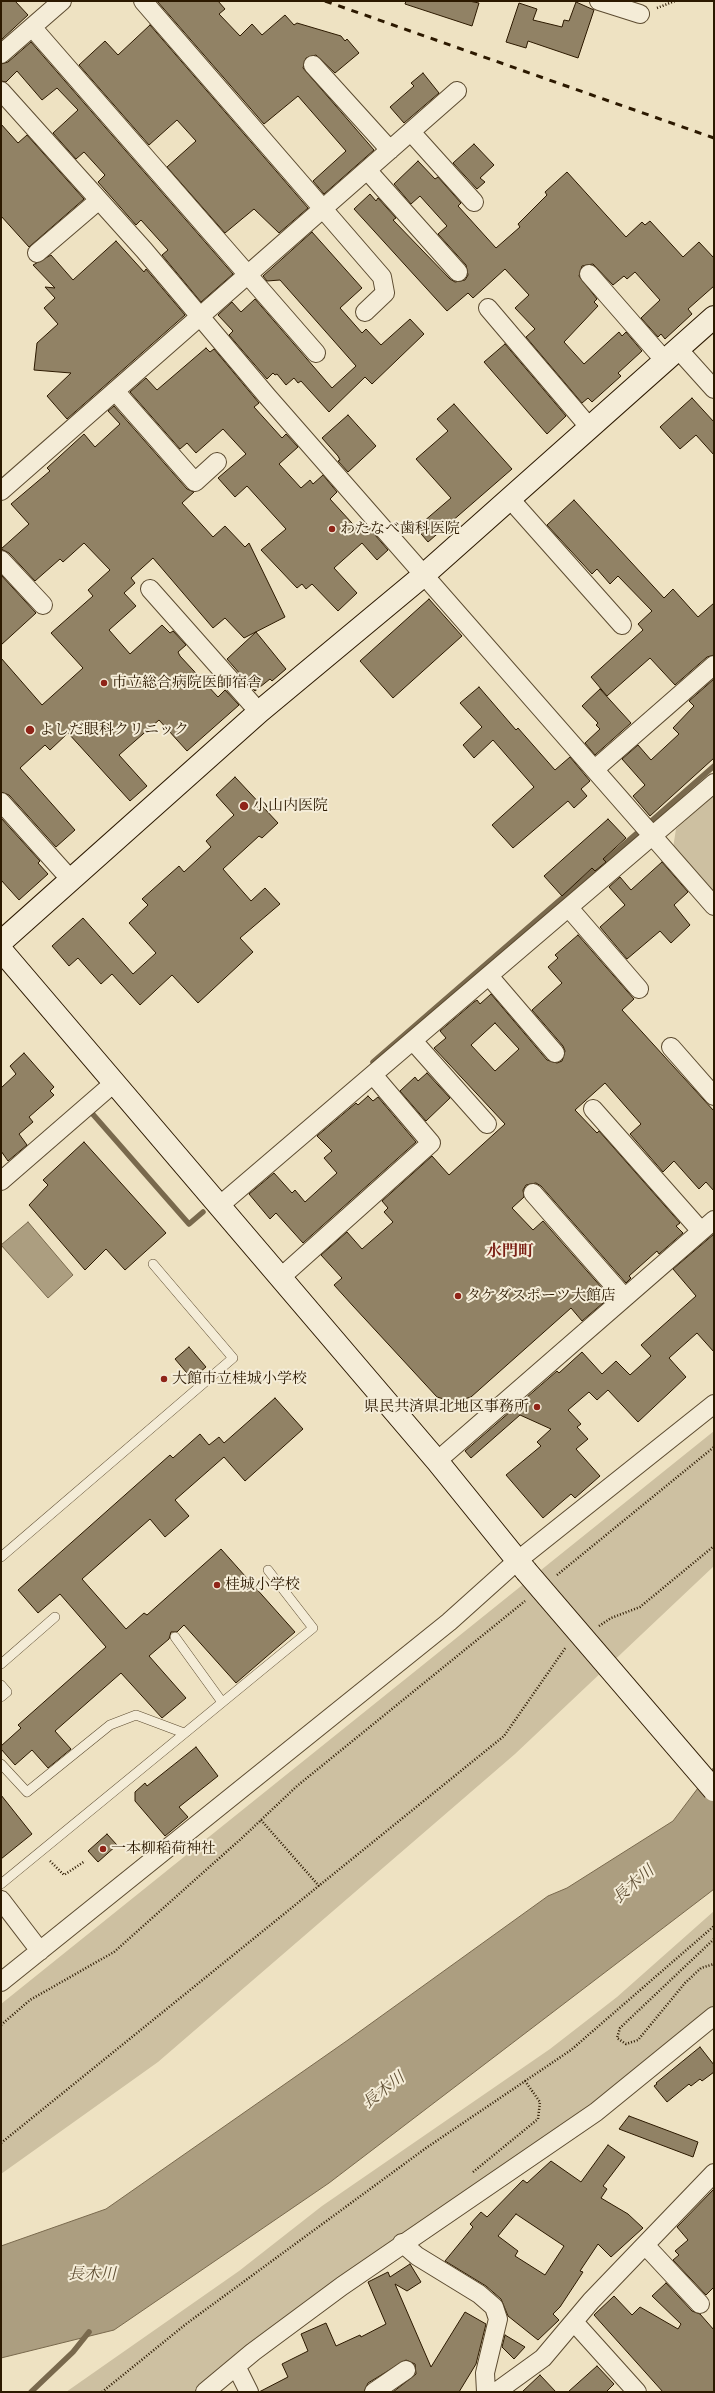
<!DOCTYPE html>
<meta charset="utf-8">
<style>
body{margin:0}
#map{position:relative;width:715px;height:2393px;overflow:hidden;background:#eee2c2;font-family:"IM FELL Great Primer",serif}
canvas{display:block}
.frame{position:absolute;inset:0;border:2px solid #2c1900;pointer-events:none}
</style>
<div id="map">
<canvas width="715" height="2393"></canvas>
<div class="frame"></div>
</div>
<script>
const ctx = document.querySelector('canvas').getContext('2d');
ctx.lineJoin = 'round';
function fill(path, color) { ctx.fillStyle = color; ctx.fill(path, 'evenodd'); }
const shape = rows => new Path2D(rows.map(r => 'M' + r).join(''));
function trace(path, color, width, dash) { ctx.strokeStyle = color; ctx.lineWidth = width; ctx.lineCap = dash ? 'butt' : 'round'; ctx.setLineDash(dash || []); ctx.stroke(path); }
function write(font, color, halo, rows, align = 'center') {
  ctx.font = font + ' "IM FELL Great Primer","Noto Serif JP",serif'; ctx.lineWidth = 4; ctx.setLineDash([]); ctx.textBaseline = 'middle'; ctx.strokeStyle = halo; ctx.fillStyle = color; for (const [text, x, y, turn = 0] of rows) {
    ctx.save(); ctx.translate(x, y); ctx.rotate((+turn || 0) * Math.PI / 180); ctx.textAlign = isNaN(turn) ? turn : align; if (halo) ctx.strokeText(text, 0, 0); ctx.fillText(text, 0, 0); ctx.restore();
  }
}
fill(shape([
 [714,795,714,894,673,848,676,829],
 [714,1431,714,1566,515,1754,158,2062,1,2174,1,2004],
 [714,1911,714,2009,607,2096,249,2347,195,2392,66,2392,239,2271,322,2206,550,2049,617,1997]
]), '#cdc0a1');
const water = shape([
 [28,1222,73,1275,48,1298,1,1245,28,1222],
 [714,1767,714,1889,709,1893,329,2183,114,2330,1,2358,1,2246,106,2209,348,2040,548,1896,567,1888,673,1821,714,1767]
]);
fill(water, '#ac9e80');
trace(water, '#79694d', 1);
trace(shape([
 [649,823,714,766],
 [373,1062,636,834],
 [87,1113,90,1111,189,1224,203,1212],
 [31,2392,73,2352,89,2332]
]), '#79694d', 5.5);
const building = shape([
 [1,1,15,1,28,15,1,40,1,1],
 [157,1,218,1,225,9,219,14,240,36,252,24,262,35,285,15,294,25,297,23,341,36,345,41,347,39,359,53,335,73,316,55,306,58,303,68,374,150,324,194,313,181,346,151,298,96,264,124,157,1],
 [406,1,469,1,479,3,472,26,405,4,406,1],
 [576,2,594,10,578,58,528,41,526,48,506,42,519,3,537,9,533,20,562,27,564,20,569,21,576,2],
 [150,25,308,208,279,233,254,209,225,233,167,167,196,141,177,120,149,145,79,65,105,41,118,55,150,25],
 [31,42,233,274,201,302,162,255,168,250,141,220,136,225,98,182,105,175,84,152,76,159,53,133,78,110,57,88,42,100,17,71,6,82,1,81,1,64,8,62,31,42],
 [423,73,439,93,404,123,390,107,414,86,411,83,423,73],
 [1,124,18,143,27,135,84,199,29,247,1,216,1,124],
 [474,144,494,165,480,178,485,182,477,189,453,163,474,144],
 [418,161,435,179,438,177,461,203,458,206,496,248,520,227,518,224,547,195,545,192,567,172,626,237,642,222,645,225,650,221,683,257,699,242,714,258,714,286,688,309,692,314,665,339,661,334,658,337,641,318,660,300,635,272,627,279,624,276,613,285,593,264,582,266,579,276,597,299,594,302,598,306,564,342,584,364,619,332,622,336,626,332,642,351,618,373,621,376,592,402,588,398,582,403,526,337,535,329,515,308,529,295,505,269,473,298,468,293,447,311,354,209,370,194,376,201,378,198,396,218,393,220,450,279,455,282,465,280,468,275,466,265,438,234,447,226,420,196,411,204,394,184,418,161],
 [312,232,362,288,340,308,362,333,366,329,381,345,410,319,424,334,372,384,365,377,329,412,301,381,298,383,294,378,286,385,277,374,275,375,273,373,267,379,229,335,233,331,218,315,232,302,241,312,255,299,332,388,356,366,280,280,267,281,263,276,312,232],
 [116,241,144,272,146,269,185,315,67,419,47,396,71,373,34,370,37,343,58,324,44,308,55,298,45,287,55,288,33,265,51,255,73,280,116,241],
 [505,344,566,416,547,434,484,362,505,344],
 [206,348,210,352,214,349,259,403,254,407,282,438,286,434,298,447,279,464,301,488,310,480,313,484,323,475,337,492,330,499,362,534,369,528,388,550,377,560,362,543,334,568,357,593,338,611,312,584,306,589,302,584,297,588,261,550,286,529,247,486,235,497,218,478,246,454,223,429,196,453,187,443,180,449,130,392,146,378,157,390,206,348],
 [692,398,714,422,714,455,696,435,680,449,660,427,692,398],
 [454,404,512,469,428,542,416,528,451,498,416,459,448,431,437,419,454,404],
 [114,406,187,489,194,492,182,503,213,537,225,526,245,547,249,543,285,617,244,638,225,618,213,628,153,558,131,578,135,583,124,593,136,606,109,630,130,654,162,625,170,633,173,631,186,645,178,652,180,656,218,697,225,690,239,705,187,751,159,720,119,755,147,786,130,801,68,733,50,750,45,745,20,768,75,830,56,847,9,795,1,792,1,658,42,705,83,668,51,633,93,596,88,590,110,570,84,543,63,562,60,559,35,581,9,553,1,549,29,524,11,504,50,471,47,468,84,434,95,447,120,424,108,411,114,406],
 [348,415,376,446,348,472,338,461,340,460,338,456,322,438,348,415],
 [574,500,664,598,673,589,698,617,714,603,714,655,707,657,675,685,650,658,607,696,591,677,643,630,638,624,652,611,618,576,610,584,597,569,592,574,547,525,574,500],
 [1,575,36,613,1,645,1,575],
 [429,599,462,636,393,698,360,661,429,599],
 [256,632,286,669,272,681,270,679,255,691,227,659,256,632],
 [714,679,714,758,650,816,633,796,645,785,622,759,638,745,651,760,679,734,673,728,694,706,689,701,714,679],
 [479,687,516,730,518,728,555,770,570,757,590,781,581,789,587,796,574,808,568,801,513,848,492,825,534,787,493,740,474,758,463,745,482,727,460,703,479,687],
 [600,689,631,723,595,755,585,743,600,729,596,725,598,723,582,706,600,689],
 [235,777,278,823,262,838,259,836,223,869,251,901,265,888,280,904,240,938,253,952,198,1003,172,975,140,1005,112,974,101,984,78,958,69,966,52,946,83,918,133,974,156,953,129,923,148,905,142,899,179,866,184,872,211,847,206,841,234,815,216,795,235,777],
 [1,818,40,861,38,863,48,874,19,900,1,880,1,818],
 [608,819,626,838,603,859,606,862,595,871,592,868,562,896,544,876,608,819],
 [662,862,688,892,674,905,690,925,671,943,660,931,627,959,600,927,625,905,609,887,620,877,631,890,662,862],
 [578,935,634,999,622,1010,714,1111,714,1191,706,1182,699,1189,674,1161,663,1172,630,1134,641,1124,605,1083,575,1110,597,1133,599,1131,680,1223,676,1226,683,1233,659,1254,657,1251,629,1276,631,1278,626,1283,541,1186,536,1183,526,1185,523,1190,524,1197,512,1208,533,1230,543,1221,610,1297,582,1321,571,1308,471,1397,454,1402,437,1397,353,1306,334,1285,342,1278,321,1255,347,1232,362,1249,393,1222,384,1212,388,1208,382,1201,432,1156,449,1175,505,1124,434,1048,446,1038,440,1031,474,1002,477,1000,480,1004,491,994,547,1060,557,1063,562,1061,565,1051,563,1046,532,1010,562,983,548,967,558,958,555,955,578,935],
 [495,1023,519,1049,495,1071,471,1045,495,1023],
 [24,1053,54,1087,50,1091,54,1095,29,1117,33,1122,19,1134,27,1145,8,1161,1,1151,1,1088,16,1074,10,1066,24,1053],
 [427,1073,450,1098,426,1121,400,1091,415,1077,418,1081,427,1073],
 [368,1096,373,1101,378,1097,416,1142,303,1243,276,1213,270,1219,249,1194,274,1173,292,1193,295,1190,305,1202,337,1173,324,1158,332,1151,317,1136,356,1103,358,1105,368,1096],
 [84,1142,166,1233,125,1270,106,1249,85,1270,29,1205,48,1185,43,1180,84,1142],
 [714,1234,714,1352,697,1333,669,1358,686,1377,638,1422,608,1390,597,1400,589,1392,568,1410,581,1424,577,1427,588,1439,576,1449,600,1476,575,1498,571,1494,543,1518,506,1475,541,1446,537,1442,551,1429,520,1415,471,1458,465,1451,557,1371,559,1373,582,1352,602,1374,616,1361,630,1375,651,1356,641,1345,696,1296,673,1269,714,1234],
 [189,1347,206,1367,192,1379,175,1359,189,1347],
 [275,1398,303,1429,245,1481,224,1457,175,1500,189,1516,165,1537,150,1519,82,1579,126,1629,144,1613,147,1615,221,1549,295,1632,236,1683,184,1625,177,1632,171,1632,169,1639,149,1656,186,1698,162,1718,121,1673,55,1731,71,1749,48,1768,32,1750,15,1765,1,1749,1,1746,21,1728,18,1725,106,1647,60,1594,38,1613,18,1590,170,1455,173,1458,200,1434,209,1445,219,1437,224,1443,275,1398],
 [196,1747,218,1776,179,1807,188,1817,165,1836,135,1801,135,1792,145,1783,147,1786,196,1747],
 [1,1795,32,1834,1,1859,1,1795],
 [107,1834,117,1845,98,1862,88,1851,107,1834],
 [700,2047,714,2065,714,2072,702,2081,700,2079,691,2086,689,2084,667,2102,654,2086,657,2084,656,2083,700,2047],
 [629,2116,698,2142,693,2157,619,2129,629,2116],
 [608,2145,625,2157,603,2186,607,2189,601,2198,628,2214,643,2228,611,2257,598,2244,580,2271,583,2272,560,2307,553,2314,559,2320,538,2340,508,2316,501,2299,486,2286,445,2261,473,2227,470,2224,481,2212,487,2217,523,2180,527,2183,551,2161,581,2182,608,2145],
 [516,2214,564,2246,545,2275,515,2256,518,2251,498,2236,516,2214],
 [714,2189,714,2287,706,2295,673,2260,679,2255,675,2251,688,2240,677,2227,714,2189],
 [410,2264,421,2282,407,2291,395,2284,431,2367,465,2312,486,2324,476,2364,459,2392,393,2392,416,2374,415,2364,406,2360,368,2383,364,2392,259,2392,288,2377,282,2364,308,2351,301,2334,326,2323,336,2346,360,2335,361,2337,386,2324,368,2282,388,2272,390,2277,410,2264],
 [666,2283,692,2311,700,2314,714,2330,714,2392,663,2392,594,2315,614,2296,632,2315,640,2307,678,2329,681,2324,652,2296,666,2283],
 [505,2335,525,2347,514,2359,502,2347,505,2335],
 [597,2366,614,2384,606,2392,568,2392,597,2366],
 [540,2375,556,2392,522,2392,540,2375]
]);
fill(building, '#918265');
trace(building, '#2c1900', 1);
const lane = shape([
 [1,1557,233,1358,153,1264],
 [175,1637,222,1702],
 [1,1664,55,1617],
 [1,1685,7,1692,1,1697],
 [1,1764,27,1792,110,1725,136,1715,184,1733],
 [1,1884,313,1628,268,1570]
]);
const street = shape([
 [143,1,382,277,385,293,365,312],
 [599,1,640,14],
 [32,27,316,353],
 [1,54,62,1],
 [313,65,390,150],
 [1,91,144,250,267,396,714,906],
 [411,132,474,202],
 [367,170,458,272],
 [37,253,99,200],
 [589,274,665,361],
 [488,308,590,428],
 [678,349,714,389],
 [116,392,195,482,217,462],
 [1,491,457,91],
 [510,499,622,625],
 [1,560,43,605],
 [150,589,259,712],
 [595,769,714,665],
 [1,802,71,880],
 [569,908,639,989],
 [489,976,555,1053],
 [414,1042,487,1124],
 [671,1047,714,1096],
 [593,1109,701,1231],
 [1,1181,114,1083],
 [533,1193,624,1297],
 [219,1206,714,783],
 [280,1278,431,1143,374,1076],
 [437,1461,714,1220],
 [1,1900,40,1951],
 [1,1982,449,1622,517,1561,714,1404],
 [402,2243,417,2256,479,2294,494,2307,498,2319,485,2373,486,2392],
 [645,2245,700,2304],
 [574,2322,637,2392],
 [236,2366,249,2392],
 [205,2392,253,2352,342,2286,596,2112,714,2016],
 [374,2392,406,2370],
 [496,2392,543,2358,591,2301,714,2173]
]);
const secondary = shape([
 [1,942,259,712,425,574,714,317],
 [1,950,437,1461,526,1571]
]);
trace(lane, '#5c4b30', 10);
trace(street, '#5c4b30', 20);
trace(secondary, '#2c1900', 24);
trace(shape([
 [657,8,675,1],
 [557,1575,714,1447],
 [599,1626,611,1618,640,1607,714,1546],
 [261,1820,319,1886],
 [50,1861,64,1875,85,1861],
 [714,1939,620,2028,617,2038,626,2044,638,2040,685,1983,701,1968,714,1964],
 [1,2025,30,2000,114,1952,243,1837,297,1786,525,1601],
 [1,2143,504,1736,566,1647],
 [473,2172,538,2119,540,2102,525,2081],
 [102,2392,186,2324,426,2148,571,2050,714,1926]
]), '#2c1900', 2.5, [1, 2]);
trace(lane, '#f4ecd7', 9);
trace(street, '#f4ecd7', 18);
trace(secondary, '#f4ecd7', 22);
trace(shape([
 [325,1,714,138]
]), '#2c1900', 3, [7, 7]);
const secondaryBridge = shape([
 [526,1571,714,1790]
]);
trace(secondaryBridge, '#2c1900', 24, []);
trace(secondaryBridge, '#f4ecd7', 22);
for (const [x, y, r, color] of [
 [332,529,4,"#8f2418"],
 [104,683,4,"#8f2418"],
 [30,730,5,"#8f2418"],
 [244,806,5,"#8f2418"],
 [458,1296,4,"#8f2418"],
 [164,1379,4,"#8f2418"],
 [537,1407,4,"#8f2418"],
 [217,1585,4,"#8f2418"],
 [103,1849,4,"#8f2418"]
]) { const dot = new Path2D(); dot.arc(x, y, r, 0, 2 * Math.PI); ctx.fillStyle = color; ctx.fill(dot); trace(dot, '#f4ecd7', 1.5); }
write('15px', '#2c1900', '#f4ecd7', [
 ["わたなべ歯科医院",340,529],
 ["市立総合病院医師宿舎",112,683],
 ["よしだ眼科クリニック",39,730],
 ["小山内医院",253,806],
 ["タケダスポーツ大館店",466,1296],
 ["大館市立桂城小学校",172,1379],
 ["県民共済県北地区事務所",529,1407,"right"],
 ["桂城小学校",225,1585],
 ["一本柳稻荷神社",111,1849]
], 'left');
write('bold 16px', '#7a1f14', '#f4ecd7', [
 ["水門町",510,1252]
]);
write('italic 16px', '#5f4e33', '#f4ecd7', [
 ["長木川",634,1885,-41],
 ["長木川",384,2091,-38],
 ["長木川",92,2275]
]);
</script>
